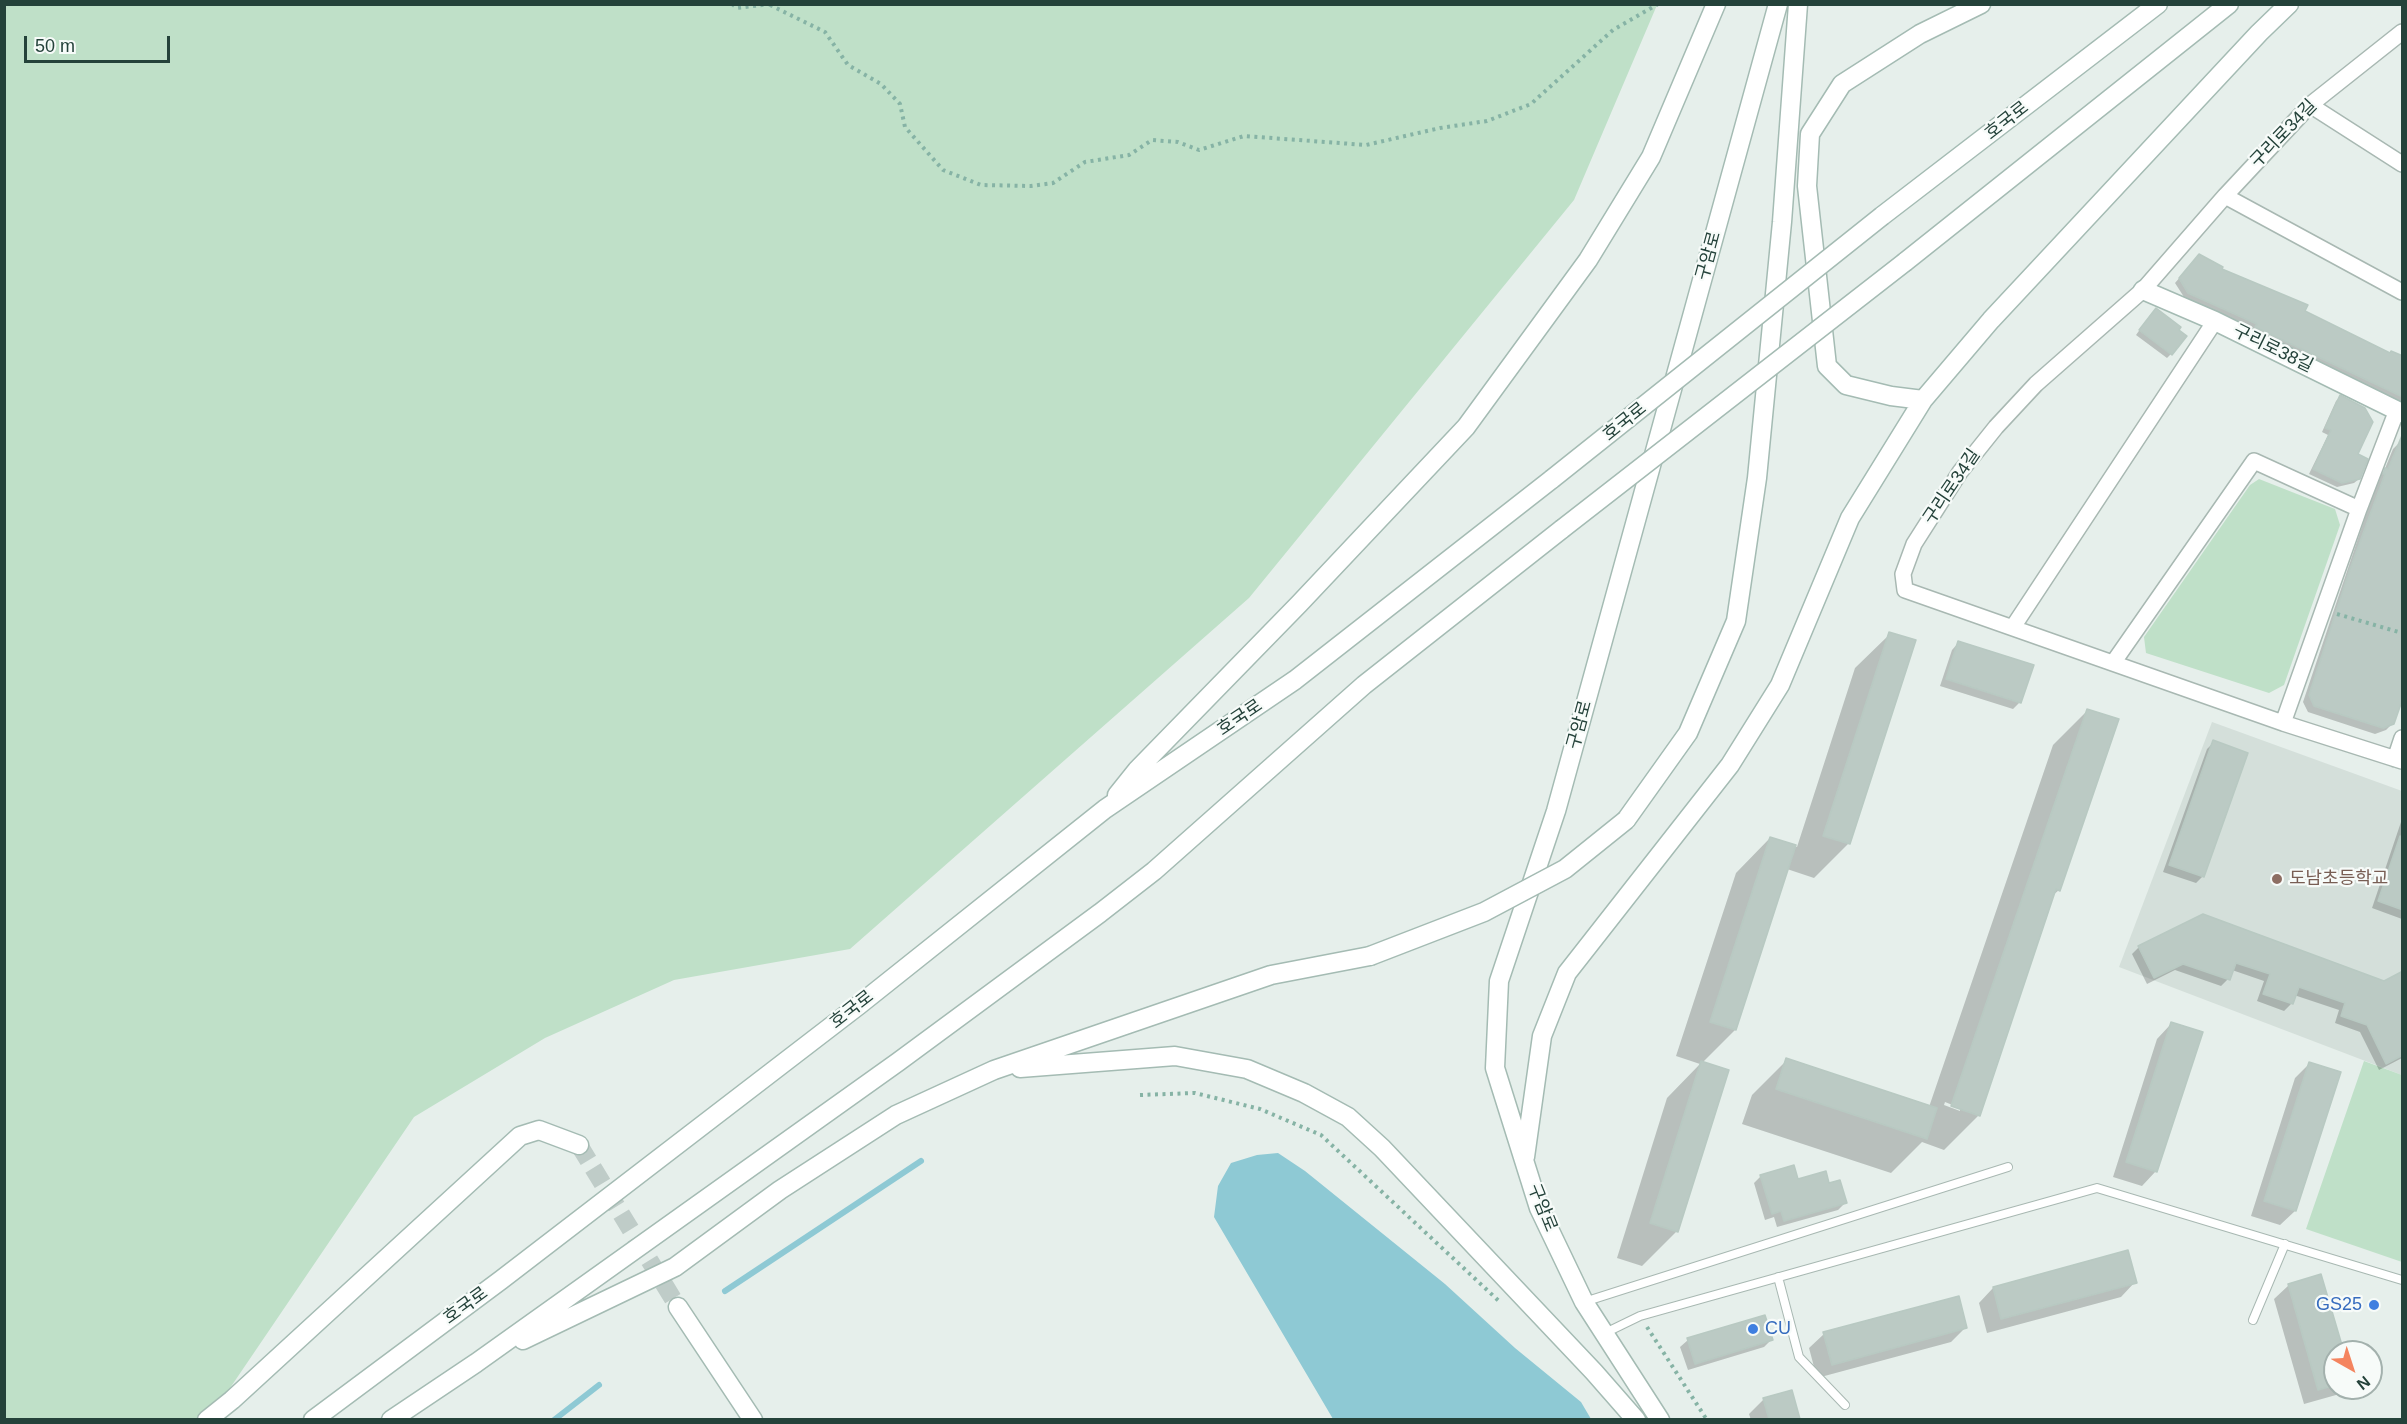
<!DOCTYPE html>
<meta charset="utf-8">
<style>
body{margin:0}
#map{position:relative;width:2407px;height:1424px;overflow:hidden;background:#e6efeb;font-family:Helvetica,sans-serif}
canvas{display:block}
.frame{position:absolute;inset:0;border:6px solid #24423a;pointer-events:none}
.north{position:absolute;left:2323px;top:1340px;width:60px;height:60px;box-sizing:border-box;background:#f7fbf9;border:2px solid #a3b1ad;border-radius:50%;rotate:141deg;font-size:16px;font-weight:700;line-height:24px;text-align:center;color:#24423a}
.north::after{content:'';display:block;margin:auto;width:21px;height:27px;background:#f4845f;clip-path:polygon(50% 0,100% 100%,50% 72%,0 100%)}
.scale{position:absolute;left:24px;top:36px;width:146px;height:27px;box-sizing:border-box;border:3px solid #24423a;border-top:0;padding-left:8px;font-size:18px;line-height:21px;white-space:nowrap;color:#24423a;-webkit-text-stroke:4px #f7fbf9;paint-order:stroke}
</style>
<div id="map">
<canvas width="2407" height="1424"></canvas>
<div class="frame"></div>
<div class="north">N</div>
<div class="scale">50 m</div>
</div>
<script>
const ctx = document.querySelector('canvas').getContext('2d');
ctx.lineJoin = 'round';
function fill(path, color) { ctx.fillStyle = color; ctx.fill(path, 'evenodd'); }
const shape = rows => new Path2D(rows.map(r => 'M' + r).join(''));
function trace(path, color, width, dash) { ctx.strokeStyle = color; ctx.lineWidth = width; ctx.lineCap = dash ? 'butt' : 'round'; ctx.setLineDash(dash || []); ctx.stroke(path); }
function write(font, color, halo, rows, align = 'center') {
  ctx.font = font + ' Helvetica,"Noto Sans KR",sans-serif'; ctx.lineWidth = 4.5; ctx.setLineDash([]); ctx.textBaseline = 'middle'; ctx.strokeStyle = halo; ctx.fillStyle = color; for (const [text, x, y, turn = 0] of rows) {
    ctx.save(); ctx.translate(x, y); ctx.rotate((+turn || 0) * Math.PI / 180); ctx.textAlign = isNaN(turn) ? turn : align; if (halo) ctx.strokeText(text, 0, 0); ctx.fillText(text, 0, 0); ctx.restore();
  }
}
fill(shape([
 [2212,722,2402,791,2402,1075,2119,967]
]), '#d4dfda');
fill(shape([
 [5,5,1657,5,1574,200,1249,598,850,949,674,980,545,1038,414,1117,209,1419,5,1420],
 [2259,479,2335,509,2340,525,2284,685,2269,693,2146,653,2144,637,2250,485],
 [2364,1061,2402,1075,2402,1262,2306,1229]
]), '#bfe0c8');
fill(shape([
 [1278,1153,1305,1171,1445,1284,1515,1348,1581,1402,1591,1419,1333,1419,1214,1217,1218,1186,1231,1163,1257,1155]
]), '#8ec9d4');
fill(shape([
 [2195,260,2220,270,2402,359,2402,401,2401,403,2252,332,2254,329,2184,297,2175,283],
 [2151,314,2171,354,2167,358,2136,335],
 [2340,397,2356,455,2359,479,2354,483,2337,487,2309,474,2328,435,2322,432,2336,401],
 [2400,442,2393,723,2386,730,2375,734,2308,712,2303,702,2379,476,2384,471,2393,449],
 [1890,634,1849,843,1814,878,1787,869,1735,1030,1702,1063,1677,1231,1642,1266,1617,1258,1667,1098,1700,1064,1676,1056,1736,873,1770,838,1797,847,1855,668],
 [1959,642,2020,702,2013,709,1940,686,1952,650],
 [2088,710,2059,890,2052,896,1979,1115,1944,1150,1922,1142,1891,1173,1742,1124,1752,1095,1787,1060,1929,1107,2053,745],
 [1945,1102,1960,1108,1960,1111,1944,1105],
 [2214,742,2203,876,2196,883,2163,872,2207,749],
 [2402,819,2402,919,2372,908],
 [2203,916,2402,1015,2402,1058,2379,1070,2360,1032,2335,1023,2339,1010,2294,995,2291,1004,2284,1011,2257,1001,2264,981,2232,970,2228,979,2221,986,2175,970,2147,984,2132,954,2139,947],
 [2171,1024,2156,1171,2142,1186,2113,1177,2157,1039],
 [2310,1063,2295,1211,2280,1225,2251,1216,2295,1078],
 [1761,1176,1828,1185,1845,1203,1838,1210,1777,1227,1774,1217,1765,1220,1754,1183],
 [2135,1282,2121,1297,1987,1333,1979,1303,1993,1288],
 [2289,1285,2342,1352,2335,1352,2335,1388,2342,1388,2336,1395,2304,1404,2274,1299],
 [1966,1327,1951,1342,1817,1378,1809,1348,1824,1334],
 [1688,1340,1771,1340,1764,1347,1688,1370,1680,1347],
 [1791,1392,1798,1420,1751,1420,1749,1414,1764,1399]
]), '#0003');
trace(shape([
 [725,1291,921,1161],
 [554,1420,599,1385]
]), '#8ec9d4', 6);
const building = shape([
 [2199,254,2223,267,2222,269,2308,305,2305,311,2390,353,2391,351,2403,356,2403,397,2255,327,2257,324,2188,293,2179,278,2199,254],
 [2156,308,2181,327,2179,330,2187,336,2172,355,2139,330,2156,308],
 [2340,395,2365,408,2373,422,2358,454,2368,459,2360,479,2342,483,2313,469,2331,430,2325,428,2340,395],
 [2403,433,2403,698,2394,724,2383,728,2314,706,2309,695,2350,569,2385,474,2383,474,2385,468,2388,469,2403,433],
 [1889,632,1916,640,1850,844,1823,836,1889,632],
 [1958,641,2034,665,2021,703,1946,679,1958,641],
 [2087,709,2119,719,2060,891,2056,889,1980,1116,1951,1106,2087,709],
 [2213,740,2248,753,2204,877,2169,865,2213,740],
 [2400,836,2403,837,2403,910,2378,901,2400,836],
 [1770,837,1796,845,1736,1030,1710,1022,1770,837],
 [2203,914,2384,981,2403,971,2403,1055,2386,1064,2367,1025,2341,1016,2345,1003,2299,987,2293,1004,2263,994,2270,974,2236,963,2230,980,2183,964,2154,978,2138,946,2203,914],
 [2171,1022,2203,1032,2157,1172,2126,1162,2171,1022],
 [1786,1058,1937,1108,1927,1139,1776,1089,1786,1058],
 [1701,1061,1729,1070,1678,1232,1650,1223,1701,1061],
 [2309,1062,2341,1072,2296,1211,2264,1201,2309,1062],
 [1794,1165,1798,1179,1826,1171,1829,1183,1840,1180,1847,1203,1784,1221,1781,1211,1772,1214,1760,1175,1794,1165],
 [2128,1250,2137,1283,2001,1319,1993,1287,2128,1250],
 [2321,1274,2344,1352,2335,1352,2335,1385,2318,1390,2288,1284,2321,1274],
 [1959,1296,1967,1328,1832,1365,1823,1332,1959,1296],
 [1765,1315,1773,1340,1695,1364,1687,1338,1765,1315],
 [1792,1390,1800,1419,1769,1419,1763,1398,1792,1390]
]);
fill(building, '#bbcac4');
trace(building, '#b8c9c2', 1.5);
trace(shape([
 [579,1145,678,1307]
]), '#bfccc8', 18, [18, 9]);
const lane = shape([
 [1778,1277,1799,1357,1845,1405],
 [1584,1302,2008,1167],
 [2253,1320,2285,1244],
 [1605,1333,1640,1316,2097,1188,2402,1280]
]);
const street = shape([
 [2402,32,2310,105,2225,196,2143,290,2036,384,1996,427,1960,472,1914,544,1903,574,1905,590,2283,723,2402,761],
 [2310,105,2402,164],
 [2225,196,2402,292],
 [2013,627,2215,321],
 [2113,663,2254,461,2359,509],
 [2283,723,2359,509,2397,410],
 [2395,759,2402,738]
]);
const secondary = shape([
 [1882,216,2158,4],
 [1905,262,2229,4],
 [2143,290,2215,321,2402,413],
 [1923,400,1891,396,1846,385,1827,366,1807,186,1810,134,1842,84,1920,34,1981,4],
 [1117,795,1137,770,1299,604,1466,427,1588,260,1651,157,1716,4],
 [1626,820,1688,733,1736,621,1757,478,1782,222,1798,4],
 [1020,1068,1175,1056,1247,1069,1304,1093,1348,1117,1382,1148,1594,1372,1636,1420],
 [1525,1157,1542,1036,1567,973,1730,765,1780,685,1850,518,1923,400,1991,320,2259,33,2289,4],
 [678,1307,753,1420],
 [523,1340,675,1267,780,1190,896,1115,994,1070,1271,975,1370,956],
 [207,1420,232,1400,520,1136,539,1130,579,1145],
 [313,1420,501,1280,859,1005,1105,809,1295,680,1552,479],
 [391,1420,476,1363,898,1062,1100,913,1154,871,1364,685,1562,529],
 [1660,1420,1584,1302,1539,1208,1495,1068,1499,981,1556,811,1778,4]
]);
trace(lane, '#a8b8b2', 10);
trace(street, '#a8b8b2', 18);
trace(secondary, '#a4bbb3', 21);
trace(shape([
 [732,4,737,8,770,4],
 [770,5,825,32,848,65,881,84,900,104,905,127,943,170,981,185,1031,186,1053,183,1085,162,1129,155,1152,140,1178,142,1199,150,1244,136,1366,145,1440,128,1487,121,1531,104,1613,30,1658,4],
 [2337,614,2402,633],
 [1140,1095,1195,1093,1260,1109,1321,1135,1501,1303],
 [1647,1327,1707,1420]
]), '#86b3a5', 4, [3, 4.5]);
trace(lane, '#fff', 8);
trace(street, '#fff', 15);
trace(secondary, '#fff', 18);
const secondaryBridge = shape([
 [1552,479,1882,216],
 [1562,529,1905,262],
 [1370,956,1484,912,1565,869,1626,820]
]);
trace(secondaryBridge, '#a4bbb3', 21, []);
trace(secondaryBridge, '#fff', 18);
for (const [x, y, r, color] of [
 [2277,879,6,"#8d6e63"],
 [2374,1305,6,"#3f7fe0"],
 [1753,1329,6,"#3f7fe0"]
]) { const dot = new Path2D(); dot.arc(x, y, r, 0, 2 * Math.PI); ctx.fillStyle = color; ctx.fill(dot); trace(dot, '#f7fbf9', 2); }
write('18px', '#24423a', '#f7fbf9', [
 ["호국로",2007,121,-38],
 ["구리로34길",2284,134,-46],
 ["구암로",1709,256,-75],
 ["구리로38길",2273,349,26],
 ["호국로",1625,422,-39],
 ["구리로34길",1952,487,-56],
 ["호국로",1240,718,-34],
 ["구암로",1580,725,-75],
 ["호국로",852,1010,-38],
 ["구암로",1542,1208,68],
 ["호국로",466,1306,-36]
]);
write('18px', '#785e54', '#f7fbf9', [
 ["도남초등학교",2289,879]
], 'left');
write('18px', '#366cbe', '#f7fbf9', [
 ["GS25",2362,1305],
 ["CU",1765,1329,"left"]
], 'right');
</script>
